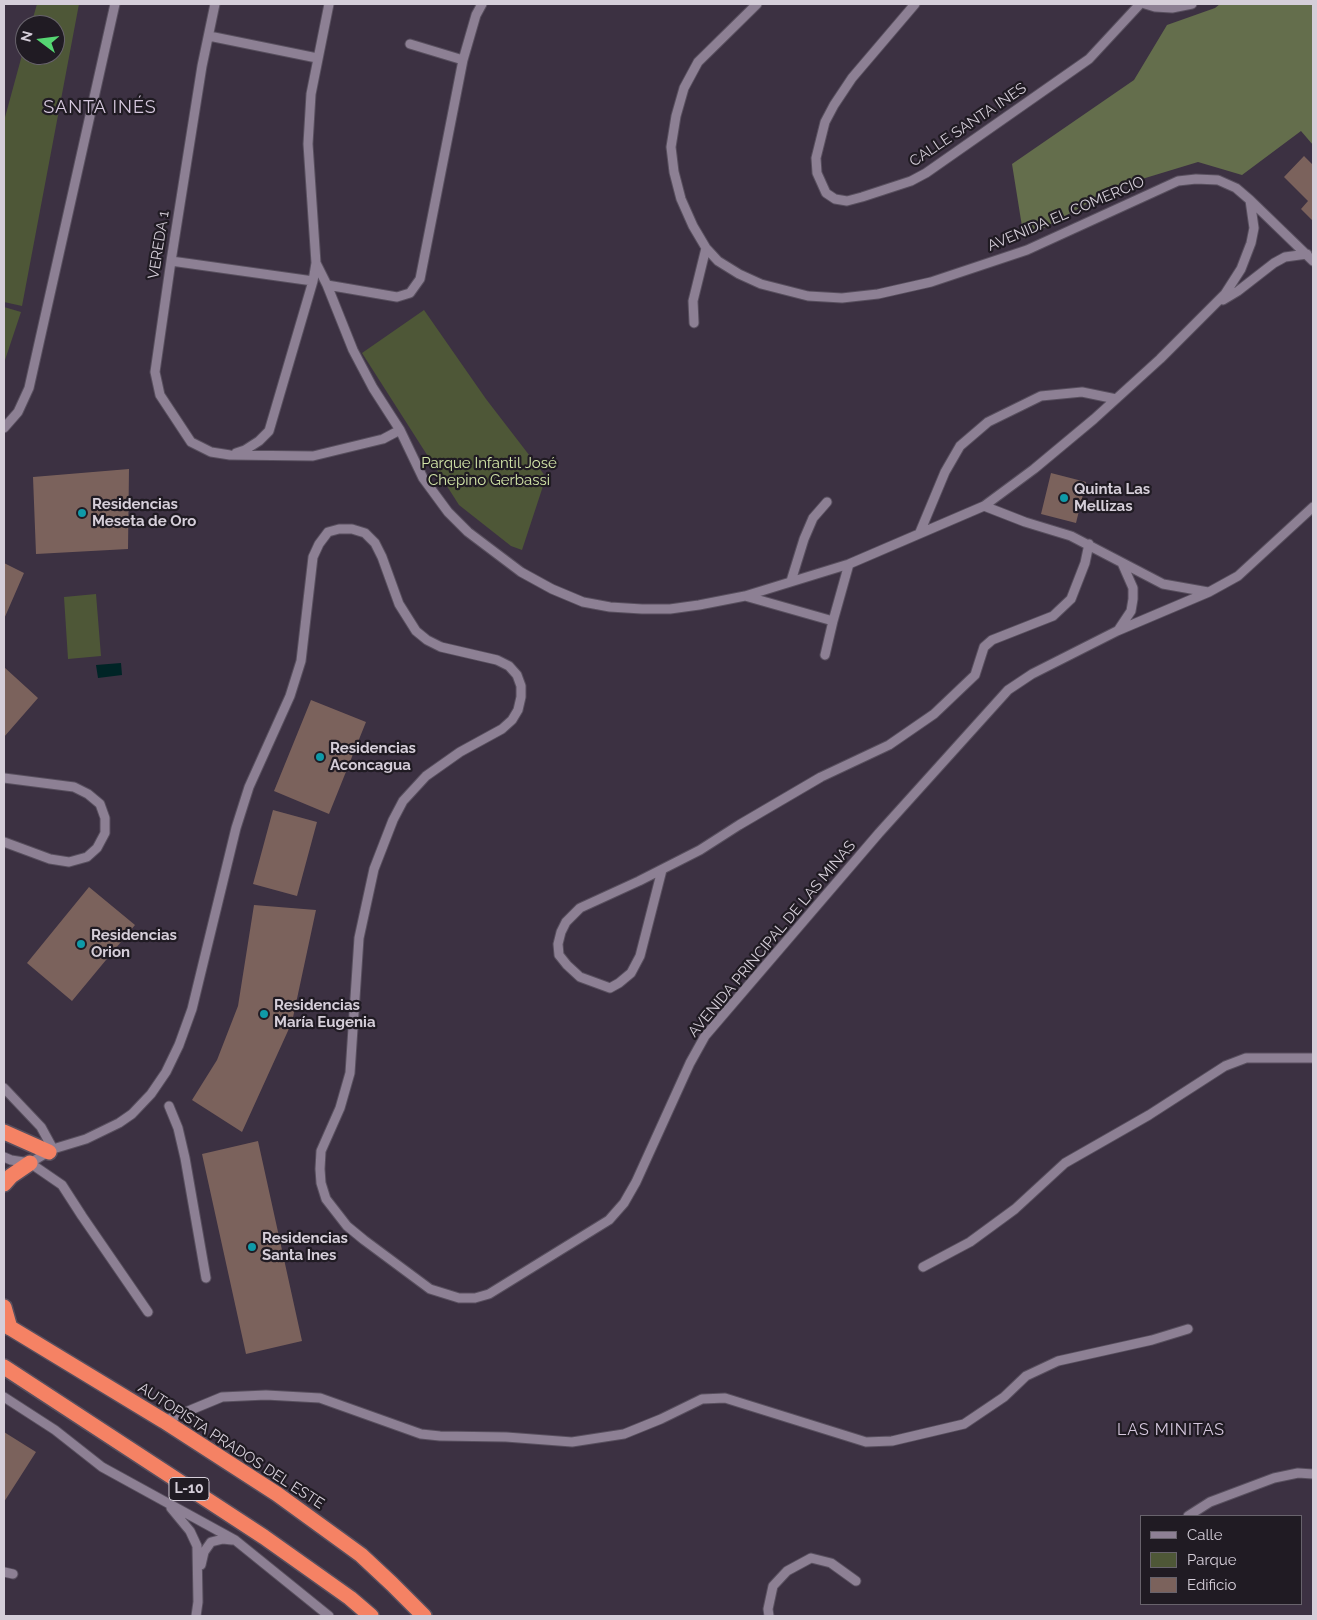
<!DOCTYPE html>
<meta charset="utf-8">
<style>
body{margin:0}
#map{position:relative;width:1317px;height:1620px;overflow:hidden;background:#3c3142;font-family:Raleway,sans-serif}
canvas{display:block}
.frame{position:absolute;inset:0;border:5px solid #d5ced9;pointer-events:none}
.legend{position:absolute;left:1140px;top:1515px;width:162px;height:90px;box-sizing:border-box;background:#201b23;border:1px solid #68636c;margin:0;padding:6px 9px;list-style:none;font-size:15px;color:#d5ced9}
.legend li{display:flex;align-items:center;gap:10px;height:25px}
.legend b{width:25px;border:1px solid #68636c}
.north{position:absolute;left:15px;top:15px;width:50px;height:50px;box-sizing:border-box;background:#201b23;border:1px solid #68636c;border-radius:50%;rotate:285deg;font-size:14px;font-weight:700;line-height:20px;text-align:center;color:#d5ced9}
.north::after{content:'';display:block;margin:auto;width:18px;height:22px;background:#55d672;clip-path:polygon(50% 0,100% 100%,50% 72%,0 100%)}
</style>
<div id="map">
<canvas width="1317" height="1620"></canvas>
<div class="frame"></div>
<ul class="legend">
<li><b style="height:6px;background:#8d8094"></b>Calle</li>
<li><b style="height:14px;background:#4e5737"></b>Parque</li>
<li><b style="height:14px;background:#7b625c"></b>Edificio</li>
</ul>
<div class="north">N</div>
</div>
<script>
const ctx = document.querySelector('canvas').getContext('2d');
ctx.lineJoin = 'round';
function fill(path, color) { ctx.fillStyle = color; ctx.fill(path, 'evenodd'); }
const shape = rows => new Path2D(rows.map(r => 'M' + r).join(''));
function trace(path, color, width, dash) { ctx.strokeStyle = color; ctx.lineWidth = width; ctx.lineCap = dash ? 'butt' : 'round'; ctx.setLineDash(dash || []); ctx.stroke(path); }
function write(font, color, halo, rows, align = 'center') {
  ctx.font = font + ' Raleway,sans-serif'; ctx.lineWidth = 4.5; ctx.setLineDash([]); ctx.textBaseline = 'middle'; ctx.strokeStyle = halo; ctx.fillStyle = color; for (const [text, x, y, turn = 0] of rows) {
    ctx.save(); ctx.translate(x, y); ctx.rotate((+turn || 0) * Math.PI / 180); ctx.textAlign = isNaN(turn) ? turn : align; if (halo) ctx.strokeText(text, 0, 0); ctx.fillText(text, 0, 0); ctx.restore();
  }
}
fill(shape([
 [37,4,79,4,22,306,4,302,4,121,25,44,25,55,55,55,55,25,31,25],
 [4,307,21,312,4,363],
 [424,310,486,399,546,477,522,550,511,546,459,505,362,353],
 [96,594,101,656,68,659,64,597]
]), '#4e5737');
fill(shape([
 [1220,4,1313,4,1313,145,1301,131,1242,175,1198,162,1119,186,1024,239,1012,164,1134,80,1167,25,1215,8]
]), '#646e4c');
fill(shape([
 [121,663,122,675,98,678,96,665]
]), '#002426');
fill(shape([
 [1304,156,1313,165,1313,221,1301,209,1308,201,1284,177],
 [129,469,128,549,36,554,33,477],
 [1051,473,1086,482,1076,523,1041,514],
 [4,563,24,573,4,619],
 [4,667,38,698,4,737],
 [311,700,366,722,329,814,274,791],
 [273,810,317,822,297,896,253,884],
 [89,887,135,925,72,1001,27,963],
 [254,905,316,910,292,1022,242,1132,192,1100,217,1060,238,1006],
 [258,1141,302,1341,246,1354,202,1154],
 [4,1432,36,1452,4,1502]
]), '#7b625c');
const minor = shape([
 [215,4,202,66,171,261,155,372,160,395,191,442,211,452,230,455,313,456,383,439,400,430],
 [329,4,311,94,308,144,316,263,327,285,353,350,373,388,400,430,423,478,448,512,468,532,521,572,552,589,583,602,610,607,642,609,670,609,699,605,745,596,849,564,984,506,1034,469,1094,419,1160,359,1225,294,1241,269,1251,243,1254,228,1250,200],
 [757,4,698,62,684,88,676,116,671,147,674,172,681,199,693,226,706,248,718,261,739,274,761,284,808,296,842,298,878,294,931,282,1027,250,1178,181,1196,179,1218,180,1236,188,1250,200,1313,261],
 [915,4,852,78,834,105,825,122,816,158,817,173,826,193,835,199,847,201,862,197,911,181,926,173,1089,59,1140,4],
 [1145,4,1155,7,1172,8,1192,4],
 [209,36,317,58],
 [410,44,463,60],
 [171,261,313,281],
 [327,285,397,297,410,293,420,279,463,60,476,15,482,4],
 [1223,300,1238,291,1274,263,1285,257,1307,254],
 [694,323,693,301,706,248],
 [4,428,18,412,29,388,115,4],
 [236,453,245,450,259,441,269,431,313,281,316,263],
 [984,506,1025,522,1071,536,1163,584,1208,592],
 [920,532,945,472,960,446,988,422,1041,396,1082,392,1116,399],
 [791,581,804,539,813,518,827,502],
 [745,596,833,621,849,564],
 [1119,629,1131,611,1133,599,1133,588,1122,563],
 [825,655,833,621],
 [4,778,74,787,88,794,100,804,105,818,105,833,97,848,87,857,69,862,50,859,4,842],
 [662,870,640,956,631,973,619,983,610,988,580,977,567,965,559,955,558,944,561,932,566,922,580,908,639,881,700,850,739,825,821,777,889,745,934,714,975,675,984,647,992,640,1053,616,1071,599,1085,563,1089,544],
 [4,1088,41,1127,53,1149],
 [169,1106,178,1128,185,1158,206,1278],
 [4,1157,11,1160,30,1163,62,1185,82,1216,148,1312],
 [30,1163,53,1149,86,1139,119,1123,132,1114,151,1094,166,1072,179,1045,192,1009,236,828,249,787,290,696,301,661,313,557,319,544,328,532,339,529,352,529,365,533,375,543,382,557,399,604,416,631,427,640,441,647,497,660,509,666,517,675,521,686,521,697,518,710,512,720,502,729,460,752,426,776,403,801,393,820,374,869,359,938,350,1073,340,1108,321,1151,320,1169,321,1183,326,1199,347,1226,364,1240,430,1289,459,1298,475,1298,489,1294,609,1220,624,1203,636,1182,690,1063,705,1036,879,833,1008,690,1032,674,1117,631,1209,592,1238,576,1313,507],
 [923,1267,970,1242,1015,1209,1065,1163,1149,1115,1225,1066,1246,1058,1313,1058],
 [4,1397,55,1430,102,1467,235,1540,329,1616],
 [164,1421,222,1397,266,1395,320,1398,421,1434,440,1436,506,1437,572,1442,624,1434,661,1419,702,1399,725,1398,866,1442,892,1441,964,1424,1004,1397,1026,1376,1058,1361,1152,1340,1188,1329],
 [171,1508,190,1531,197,1546,198,1602,196,1616],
 [1188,1516,1210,1502,1274,1478,1298,1473,1313,1474],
 [201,1565,204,1552,211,1542,223,1539,232,1540],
 [4,1572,13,1574],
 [769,1616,768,1609,773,1586,787,1571,811,1558,831,1563,856,1581]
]);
const highway = shape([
 [4,1132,49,1152],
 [4,1184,11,1176,30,1163],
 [4,1307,10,1328],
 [4,1324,164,1421,277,1494,361,1555,392,1584,424,1616],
 [4,1367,264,1537,350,1598,371,1616]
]);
trace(minor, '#584f5e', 11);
trace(highway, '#584f5e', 18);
trace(minor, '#8d8094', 9);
trace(highway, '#f58264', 15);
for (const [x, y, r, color] of [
 [1064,498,5,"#0f9aa8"],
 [82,513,5,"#0f9aa8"],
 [320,757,5,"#0f9aa8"],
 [81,944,5,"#0f9aa8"],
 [264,1014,5,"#0f9aa8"],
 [252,1247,5,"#0f9aa8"]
]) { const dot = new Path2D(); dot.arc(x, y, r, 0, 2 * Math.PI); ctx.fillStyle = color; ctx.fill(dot); trace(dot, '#201b23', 2); }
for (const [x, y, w] of [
 [189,1489,40]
]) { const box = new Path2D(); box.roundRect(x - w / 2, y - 11.5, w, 23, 4); ctx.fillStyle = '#201b23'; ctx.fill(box); trace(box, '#d5ced9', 1); }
write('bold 14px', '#d5ced9', null, [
 ["L-10",189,1489]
]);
write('15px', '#d5ced9', '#201b23', [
 ["CALLE SANTA INES",968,125,-34],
 ["AVENIDA EL COMERCIO",1066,214,-23],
 ["VEREDA 1",159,245,-81],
 ["AVENIDA PRINCIPAL DE LAS MINAS",772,939,-50],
 ["AUTOPISTA PRADOS DEL ESTE",231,1446,33]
]);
write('15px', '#d4e7a9', '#201b23', [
 ["Parque Infantil José",489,463],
 ["Chepino Gerbassi",489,480]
]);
write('bold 15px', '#d5ced9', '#201b23', [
 ["Quinta Las",1074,489],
 ["Mellizas",1074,506],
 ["Residencias",92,504],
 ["Meseta de Oro",92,521],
 ["Residencias",330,748],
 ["Aconcagua",330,765],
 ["Residencias",91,935],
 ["Orion",91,952],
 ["Residencias",274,1005],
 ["María Eugenia",274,1022],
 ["Residencias",262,1238],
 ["Santa Ines",262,1255]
], 'left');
ctx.letterSpacing = '1px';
write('16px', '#d6c8de', '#201b23', [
 ["LAS MINITAS",1171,1430]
]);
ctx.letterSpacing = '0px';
ctx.letterSpacing = '1px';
write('18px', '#d6c8de', '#201b23', [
 ["SANTA INÉS",100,108]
]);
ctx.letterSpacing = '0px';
</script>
